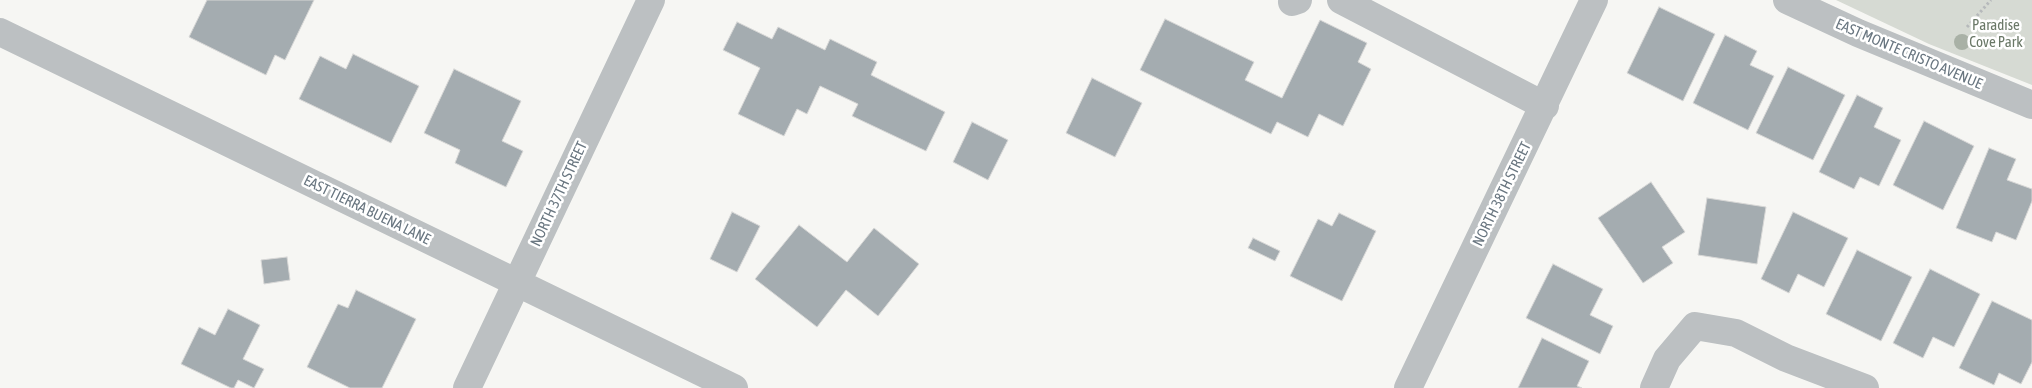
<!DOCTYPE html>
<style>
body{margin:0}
canvas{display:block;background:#f6f6f3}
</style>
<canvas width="2032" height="388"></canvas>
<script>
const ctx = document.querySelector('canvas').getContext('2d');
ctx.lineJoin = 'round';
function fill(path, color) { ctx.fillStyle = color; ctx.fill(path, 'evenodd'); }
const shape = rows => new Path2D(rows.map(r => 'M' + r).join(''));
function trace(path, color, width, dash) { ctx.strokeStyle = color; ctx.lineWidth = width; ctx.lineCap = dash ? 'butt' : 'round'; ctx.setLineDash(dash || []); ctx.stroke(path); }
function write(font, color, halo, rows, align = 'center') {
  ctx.font = font + ' "Asap Condensed",sans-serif'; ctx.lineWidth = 5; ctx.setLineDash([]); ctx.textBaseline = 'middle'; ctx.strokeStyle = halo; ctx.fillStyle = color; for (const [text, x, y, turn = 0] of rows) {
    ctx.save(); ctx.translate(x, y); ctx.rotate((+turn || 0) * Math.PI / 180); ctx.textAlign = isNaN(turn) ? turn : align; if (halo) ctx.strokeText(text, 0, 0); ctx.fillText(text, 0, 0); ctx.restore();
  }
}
fill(shape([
 [1836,0,2032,0,2032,85,1929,44]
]), '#d6dad3');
const building = shape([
 [207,0,314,0,285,60,275,55,266,75,189,37,207,0],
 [1659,7,1715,34,1683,101,1627,73,1659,7],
 [1165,19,1254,62,1245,80,1282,98,1320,20,1367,43,1358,62,1371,69,1343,126,1319,114,1308,137,1277,122,1271,134,1140,70,1165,19],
 [737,22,772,39,778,27,825,50,830,39,877,62,871,75,945,112,926,151,852,116,858,104,820,86,807,114,797,109,784,136,738,114,760,68,723,50,737,22],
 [1725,35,1757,51,1750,65,1774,76,1748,130,1693,103,1725,35],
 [353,54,419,86,391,143,299,99,320,56,346,69,353,54],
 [1788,67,1845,95,1813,160,1756,133,1788,67],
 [454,69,521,101,502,141,523,151,506,187,455,163,460,150,424,133,454,69],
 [1092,78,1142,103,1115,157,1066,133,1092,78],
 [1857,95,1883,108,1874,127,1901,140,1879,186,1860,177,1854,189,1819,172,1857,95],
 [1924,121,1974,146,1943,210,1893,185,1924,121],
 [972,122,1008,140,988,180,953,162,972,122],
 [1989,148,2016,159,2007,180,2032,189,2032,201,2016,240,1996,232,1992,242,1956,228,1989,148],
 [1651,182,1685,232,1662,247,1673,263,1643,283,1598,218,1651,182],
 [1707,198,1766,207,1757,264,1698,255,1707,198],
 [732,212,760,226,737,272,710,259,732,212],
 [1793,212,1848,238,1824,287,1798,274,1789,293,1761,279,1793,212],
 [1339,213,1376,231,1342,301,1290,276,1318,219,1332,226,1339,213],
 [799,225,847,262,874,228,919,264,878,316,846,290,817,327,755,279,799,225],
 [1253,238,1280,251,1275,261,1248,248,1253,238],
 [1857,250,1912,277,1881,341,1826,314,1857,250],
 [287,257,290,280,264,284,261,260,287,257],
 [1553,264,1603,289,1590,315,1613,326,1600,354,1526,318,1553,264],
 [1930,269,1980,294,1954,347,1933,337,1923,358,1893,343,1930,269],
 [356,290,416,319,382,388,350,388,307,367,338,304,348,308,356,290],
 [1992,301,2032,320,2032,362,2021,384,1999,373,1994,385,1959,368,1992,301],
 [228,309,260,325,243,359,264,369,254,388,238,380,234,388,231,388,181,364,199,327,215,335,228,309],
 [1542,338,1589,361,1577,386,1582,388,1518,388,1542,338]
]);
fill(building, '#a4acb0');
trace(building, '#d7d7d6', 1);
trace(shape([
 [1967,27,1991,0]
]), '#b6b9bb', 3, [2.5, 2.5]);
trace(shape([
 [1341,0,1545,106],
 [1787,0,1858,33,2032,105],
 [1292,2,1298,0],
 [0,32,734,388],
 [467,388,651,0],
 [1408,388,1594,0],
 [1654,388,1667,359,1695,326,1736,333,1786,358,1865,388]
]), '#bcc0c2', 28);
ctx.fillStyle = '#a9b1a6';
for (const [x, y] of [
 [1962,42]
]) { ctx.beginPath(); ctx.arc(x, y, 8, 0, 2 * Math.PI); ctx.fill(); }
write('15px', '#6a7867', '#fff', [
 ["Paradise",1996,25],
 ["Cove Park",1996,42]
]);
write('15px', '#697680', '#fff', [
 ["EAST MONTE CRISTO AVENUE",1909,54,23],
 ["NORTH 37TH STREET",559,194,-65],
 ["NORTH 38TH STREET",1502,194,-64],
 ["EAST TIERRA BUENA LANE",367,210,26]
]);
</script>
